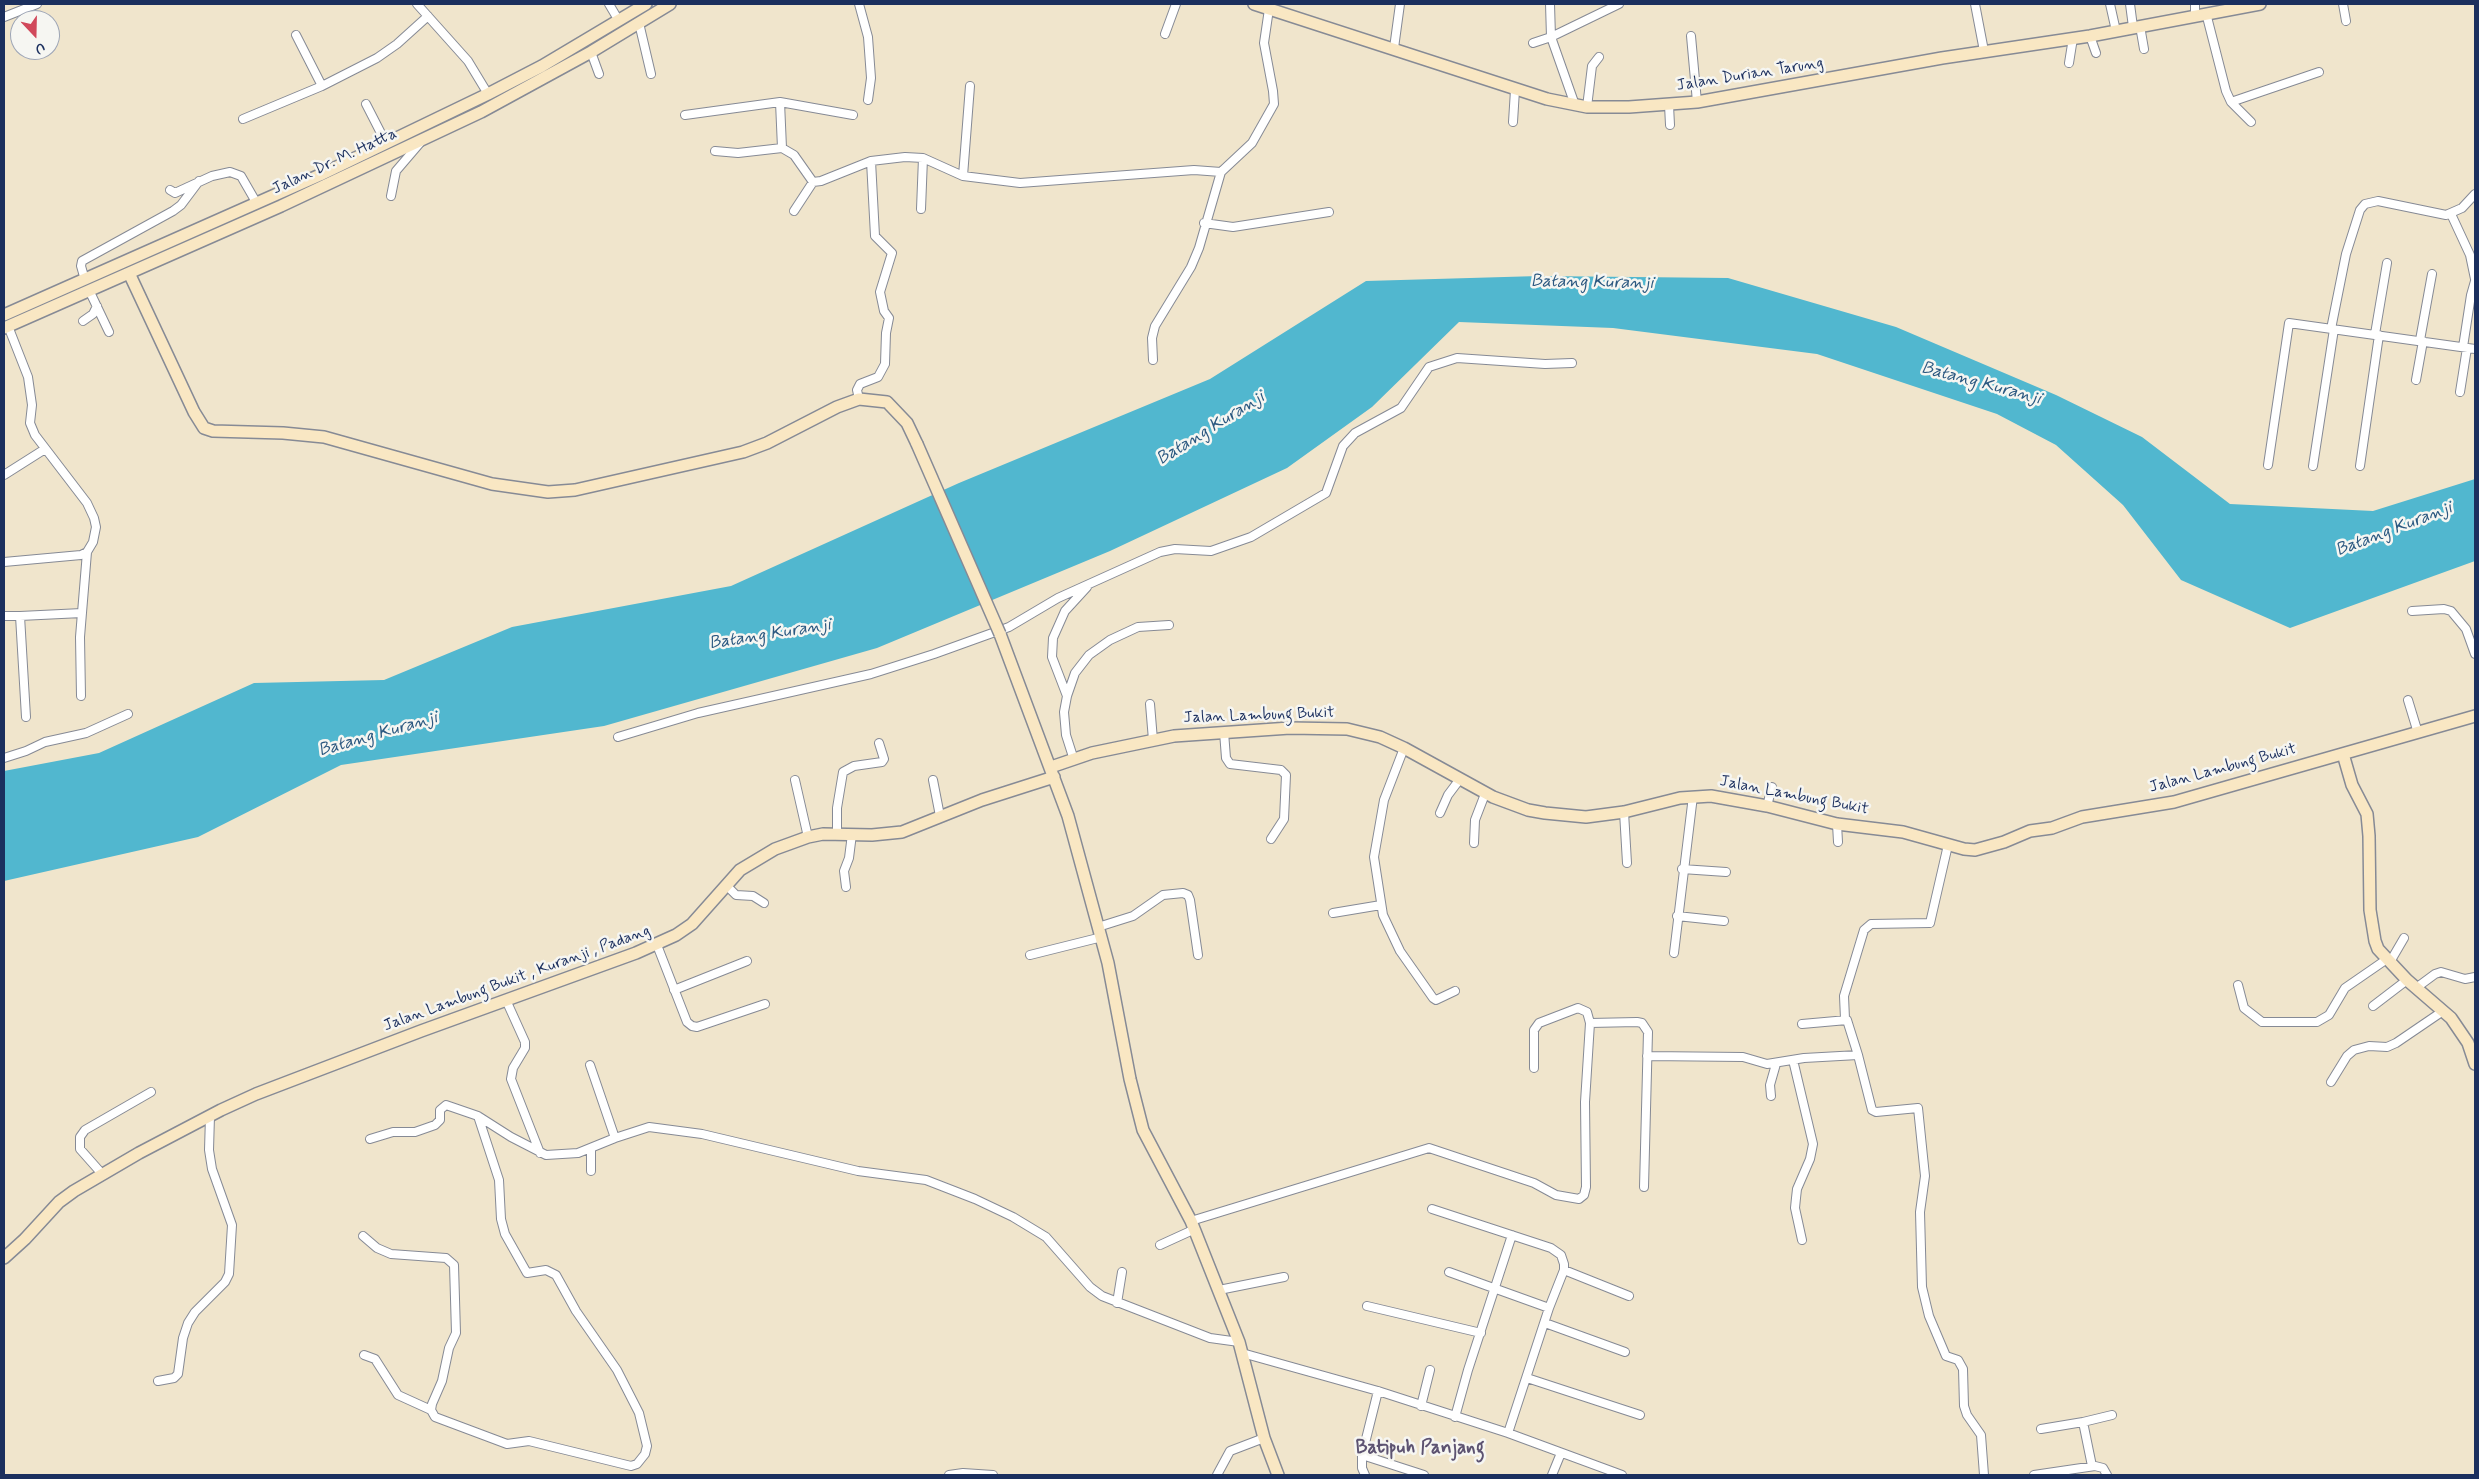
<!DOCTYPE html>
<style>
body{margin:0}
#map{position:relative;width:2479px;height:1479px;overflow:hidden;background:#f0e5cc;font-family:Mynerve,sans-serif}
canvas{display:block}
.frame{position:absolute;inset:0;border:5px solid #1b2f5e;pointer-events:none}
.north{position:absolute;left:10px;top:10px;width:50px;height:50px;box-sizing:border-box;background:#f6f6f2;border:1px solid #9ea6b7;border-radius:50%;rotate:159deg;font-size:14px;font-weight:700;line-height:20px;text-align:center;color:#1b2f5e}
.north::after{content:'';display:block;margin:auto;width:18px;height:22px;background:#d1495b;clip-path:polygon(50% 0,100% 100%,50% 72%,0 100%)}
</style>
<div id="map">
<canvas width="2479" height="1479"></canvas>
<div class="frame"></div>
<div class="north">U</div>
</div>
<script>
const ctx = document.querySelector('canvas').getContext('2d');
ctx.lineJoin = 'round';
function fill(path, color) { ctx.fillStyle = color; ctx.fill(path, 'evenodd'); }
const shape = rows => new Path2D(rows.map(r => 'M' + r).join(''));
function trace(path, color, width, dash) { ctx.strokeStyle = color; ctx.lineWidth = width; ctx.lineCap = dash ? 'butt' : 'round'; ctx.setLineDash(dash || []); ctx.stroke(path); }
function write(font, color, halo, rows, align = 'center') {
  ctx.font = font + ' Mynerve,sans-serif'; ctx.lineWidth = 5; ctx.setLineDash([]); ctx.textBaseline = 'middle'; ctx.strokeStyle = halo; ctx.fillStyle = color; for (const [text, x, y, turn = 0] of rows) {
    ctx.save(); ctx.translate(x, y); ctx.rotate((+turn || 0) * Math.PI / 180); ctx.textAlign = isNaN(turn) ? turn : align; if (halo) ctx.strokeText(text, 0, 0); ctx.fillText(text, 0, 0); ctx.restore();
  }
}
fill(shape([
 [1539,276,1728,278,1896,327,2056,395,2142,437,2230,504,2373,511,2475,479,2475,561,2290,628,2181,580,2123,505,2056,445,1997,414,1817,354,1613,328,1459,322,1372,407,1287,468,1110,551,877,648,604,726,341,765,198,837,4,881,4,771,99,753,254,683,384,680,512,627,731,586,959,483,1210,379,1366,281]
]), '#51b7cf');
const street = shape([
 [417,4,468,61,488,94],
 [609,4,619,21],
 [859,4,868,37,871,78,868,100],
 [1550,4,1551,37,1575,105],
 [1975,4,1984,51],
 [2110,4,2116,31],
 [2130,4,2133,27],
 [2343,4,2346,21],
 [2206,13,2226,91,2231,102,2251,122],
 [2195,16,2195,4],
 [4,17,37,4],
 [639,23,651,74],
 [2140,26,2144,49],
 [1165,34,1176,4],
 [296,35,322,86],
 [1691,36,1697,102],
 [2090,36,2096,53],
 [1533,43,1551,37,1619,4],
 [1394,48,1400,4],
 [591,52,599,74],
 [2069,63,2073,38],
 [780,102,782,148,794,155,813,182,821,181,871,161,905,157,923,158,963,176,1020,183,1194,170,1221,172],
 [2231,102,2319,72],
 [366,104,386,143],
 [1669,105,1670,125],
 [1587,107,1592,66,1599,57],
 [685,115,780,102,853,115],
 [243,119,322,86,377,58,397,44,428,16],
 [1513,122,1515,90],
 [715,151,738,153,782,148],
 [963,176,970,86],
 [170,190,175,193,212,176,230,172,241,176,256,202],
 [391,196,396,171,420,143],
 [921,209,923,158],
 [794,211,813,182],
 [2451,214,2470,255,2475,279],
 [1204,223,1233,227,1329,212],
 [85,280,81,266,82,261,173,211,181,205,199,181],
 [89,290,109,332],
 [83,321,93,314,97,306],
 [2331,329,2346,254,2360,210,2365,204,2378,201,2446,215,2462,208,2475,194],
 [2375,334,2387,263],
 [2420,340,2432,274],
 [2463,347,2471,295,2475,281],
 [1153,360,1152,338,1155,326,1191,267,1199,248,1221,172,1252,143,1274,104,1273,91,1264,43,1269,9],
 [2416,380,2423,341],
 [2460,392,2467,348],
 [859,399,857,390,860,384,878,377,885,364,886,333,889,318,884,311,880,292,892,253,875,236,871,161],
 [2268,465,2289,323,2475,349],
 [2313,466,2334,329],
 [2360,466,2379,335],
 [4,475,45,449],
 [4,562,81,555,87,552,93,542,96,527,94,518,87,503,35,435,30,423,32,405,28,377,8,326],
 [2412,611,2444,609,2451,611,2466,629,2475,654],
 [4,616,20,616,26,717],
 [20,616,82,613],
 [81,696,80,637,87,552],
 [1067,696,1052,657,1053,638,1065,611,1087,587],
 [2408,700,2418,733],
 [1150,704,1153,740],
 [1224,732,1226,758,1230,764,1281,770,1286,775,1284,819,1271,839],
 [618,737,698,713,871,674,934,654,1009,627,1058,598,1160,552,1175,549,1211,551,1251,537,1326,493,1343,446,1355,433,1401,408,1429,367,1457,358,1545,364,1572,363],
 [1404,748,1384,800,1374,857,1383,915,1400,951,1433,998,1436,1000,1455,991],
 [4,758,26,751,45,742,86,733,128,714],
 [1074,760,1066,735,1064,712,1067,696,1075,673,1089,655,1110,640,1138,627,1169,625],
 [795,780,808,837],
 [933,780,940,816],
 [1767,806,1772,787],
 [1624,812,1627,863],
 [1440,813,1448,795,1460,779],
 [1837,824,1838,842],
 [837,833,837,808,843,772,854,766,882,762,884,759,879,743],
 [1474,843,1475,820,1485,794],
 [1682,869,1726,872],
 [726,885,736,895,753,896,764,903],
 [846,887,844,871,849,858,852,834],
 [1333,913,1381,905],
 [1677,916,1724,921],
 [1098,927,1133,916,1163,895,1183,893,1188,895,1190,900,1198,955],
 [657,945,687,1022,692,1026,697,1027,765,1004],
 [1674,953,1693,796],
 [1030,955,1102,937],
 [2390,962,2404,938],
 [2238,985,2244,1008,2262,1022,2317,1022,2329,1015,2345,988,2387,959],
 [2416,988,2435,974,2441,972,2465,979,2475,977],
 [674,990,747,961],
 [506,1000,525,1042,525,1048,513,1068,511,1079,540,1153],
 [2373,1006,2407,980],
 [1845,1019,1844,996,1864,930,1871,924,1930,923,1948,845],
 [1590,1023,1637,1022,1642,1023,1648,1032,1644,1187],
 [1802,1024,1847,1020,1858,1055],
 [1647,1056,1743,1057,1767,1064,1804,1058,1858,1055,1872,1110,1876,1112,1918,1108,1925,1176,1920,1212,1922,1287,1929,1316,1946,1356,1958,1360,1963,1369,1964,1406,1967,1415,1981,1435,1984,1475],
 [1793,1060,1813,1144,1810,1159,1797,1189,1796,1198,1795,1208,1802,1240],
 [590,1065,615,1138],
 [2331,1082,2347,1056,2354,1050,2369,1046,2387,1047,2396,1043,2443,1011],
 [1771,1096,1770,1085,1776,1064],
 [370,1139,393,1132,415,1132,435,1125,440,1120,440,1110,446,1105,478,1116,511,1137,546,1155,578,1153,615,1138,649,1127,702,1134,858,1171,926,1180,975,1199,1013,1217,1046,1237,1090,1287,1102,1296,1210,1338,1239,1342],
 [591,1148,591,1171],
 [103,1175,80,1149,80,1137,85,1130,151,1092],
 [1432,1209,1551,1248,1561,1255,1564,1264,1564,1270,1549,1308,1508,1433],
 [1191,1221,1429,1148,1534,1183,1556,1195,1579,1199,1584,1195,1586,1187,1585,1102,1590,1023,1587,1012,1578,1008,1539,1023,1534,1030,1534,1068],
 [363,1236,377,1248,391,1254,446,1258,454,1265,456,1333,449,1348,442,1381,432,1404,431,1410,435,1417,507,1444,529,1441,631,1466,637,1464,645,1454,647,1446,639,1413,617,1370,576,1311,556,1275,546,1270,527,1273,505,1234,501,1219,499,1180,478,1116],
 [1160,1245,1195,1229],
 [1564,1270,1629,1296],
 [1449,1272,1549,1308],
 [1219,1290,1284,1277],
 [1117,1303,1122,1272],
 [1367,1306,1481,1333],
 [1545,1323,1625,1352],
 [1242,1353,1378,1391,1508,1433,1622,1475],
 [364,1355,375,1359,398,1395,431,1410],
 [1527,1378,1640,1415],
 [158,1381,174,1378,178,1374,183,1338,188,1323,195,1312,225,1282,229,1274,232,1225,212,1169,209,1150,210,1116],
 [1421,1406,1430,1370],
 [1455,1417,1468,1370,1512,1235],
 [2041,1429,2083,1422],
 [1362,1455,1424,1475],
 [2092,1466,2083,1422,2112,1415],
 [949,1475,963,1473,993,1475],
 [1217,1475,1230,1451,1264,1438],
 [1365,1475,1362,1468,1362,1455,1378,1391],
 [1552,1475,1561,1453],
 [2034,1475,2095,1466,2103,1468,2107,1475]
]);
const secondary = shape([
 [1254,4,1547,99,1587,107,1629,107,1697,102,1942,58,2090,36,2260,4],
 [129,273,194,412,204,428,213,431,283,433,324,437,492,484,548,492,575,490,743,452,767,443,837,407,859,399,887,402,907,423,917,444],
 [4,315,320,175,488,94,542,66,646,4],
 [4,328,281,206,481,112,591,52,670,4],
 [1000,634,1068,816,1108,963,1130,1079,1143,1130,1191,1221,1239,1342,1264,1438,1278,1475],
 [2343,754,2352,785,2367,814,2369,836,2370,910,2375,941,2378,949,2407,980,2451,1018,2468,1043,2475,1064],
 [1051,767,1092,753,1174,736,1290,728,1347,729,1380,737,1404,748,1493,797,1528,810,1545,813,1586,817,1624,812,1680,798,1711,796,1767,806,1837,824,1903,832,1964,849,1975,850,2004,842,2030,831,2052,828,2082,817,2174,802,2475,716],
 [4,1258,25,1239,59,1202,74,1191,139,1153,221,1110,256,1094,421,1031,636,953,676,935,692,924,740,870,775,849,808,837,823,834,872,835,902,832,982,800,1054,777]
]);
trace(street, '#868a95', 10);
trace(secondary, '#868a95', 14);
trace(street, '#fff', 8);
trace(secondary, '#f9e7c3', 11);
const secondaryBridge = shape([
 [917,444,1000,634]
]);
trace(secondaryBridge, '#868a95', 14, []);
trace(secondaryBridge, '#f9e7c3', 11);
write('16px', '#1b2f5e', '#f6f6f2', [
 ["Jalan Durian Tarung",1750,75,-9],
 ["Jalan Dr. M. Hatta",335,162,-25],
 ["Jalan Lambung Bukit",1259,716,-2],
 ["Jalan Lambung Bukit",2223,769,-15],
 ["Jalan Lambung Bukit",1794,796,11],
 ["Jalan Lambung Bukit , Kuranji , Padang",517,979,-20]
]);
write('italic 18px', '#2b5880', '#f6f6f2', [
 ["Batang Kuranji",1592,283,1],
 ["Batang Kuranji",1981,384,15],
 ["Batang Kuranji",1211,429,-32],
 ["Batang Kuranji",2394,530,-21],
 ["Batang Kuranji",770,635,-9],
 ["Batang Kuranji",378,735,-16]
]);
write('bold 19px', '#5d5371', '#f6f6f2', [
 ["Batipuh Panjang",1420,1449]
]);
</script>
